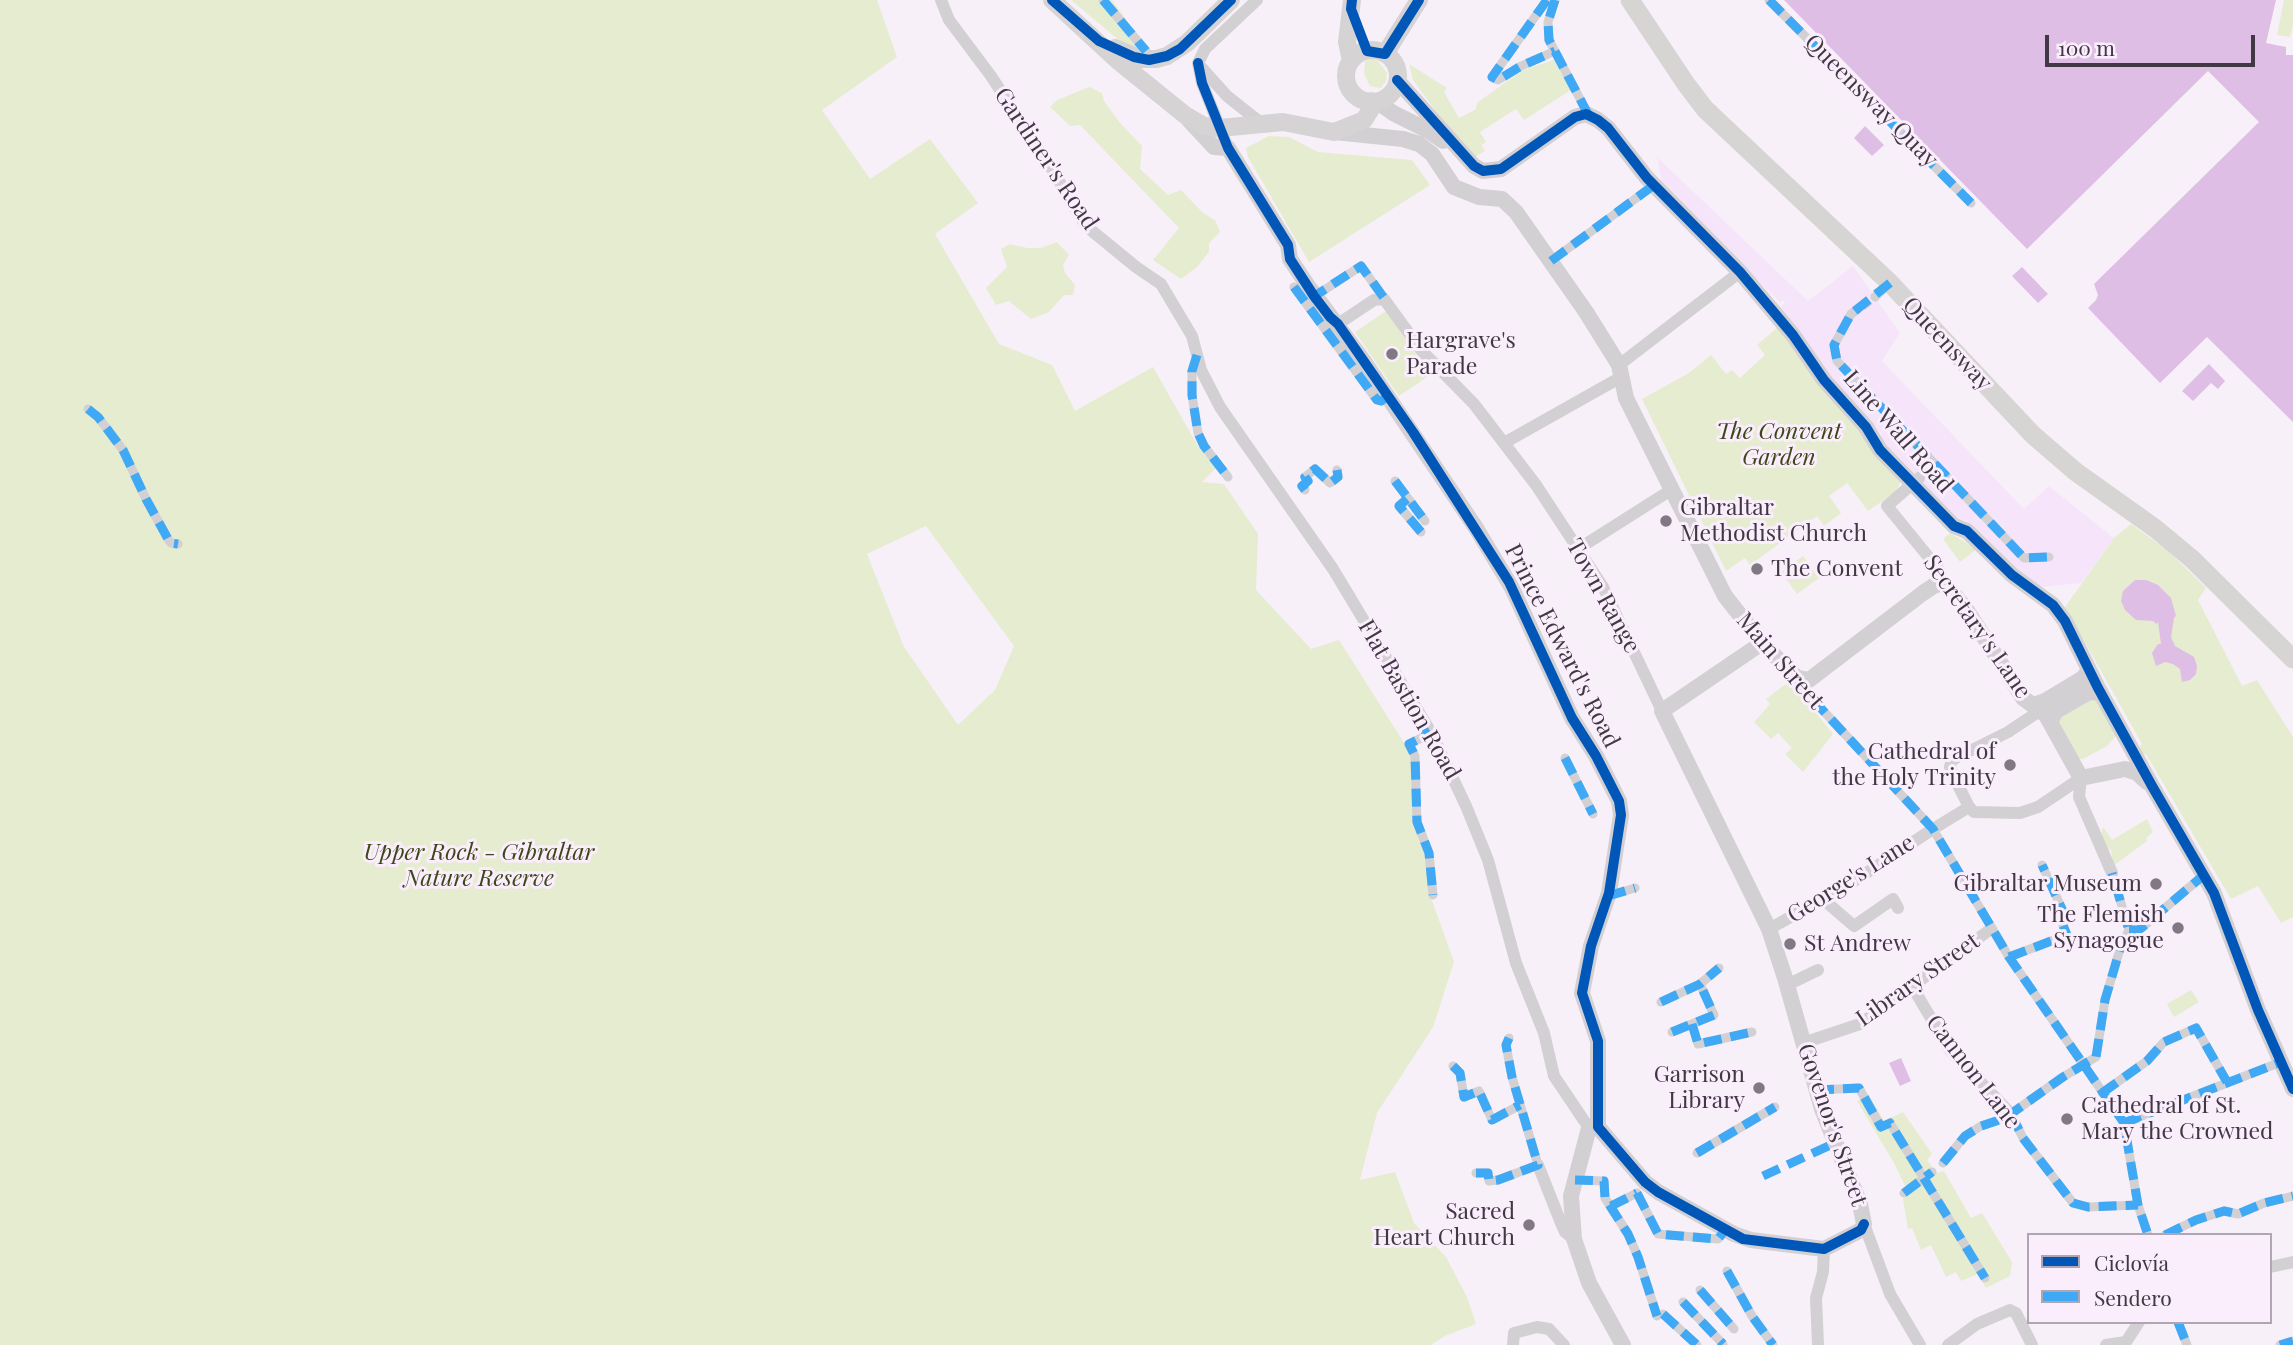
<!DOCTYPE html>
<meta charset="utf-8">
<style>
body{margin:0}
#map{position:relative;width:2293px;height:1345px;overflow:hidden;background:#f7f0f8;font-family:"Playfair Display",serif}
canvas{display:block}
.legend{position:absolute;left:2027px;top:1233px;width:245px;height:91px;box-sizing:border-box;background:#faedfc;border:2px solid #b0a5b2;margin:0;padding:9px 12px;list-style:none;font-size:21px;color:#403842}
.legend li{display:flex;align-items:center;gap:14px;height:35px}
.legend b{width:35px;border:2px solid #b0a5b2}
.scale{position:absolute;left:2045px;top:35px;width:210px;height:32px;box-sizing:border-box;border:4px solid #403842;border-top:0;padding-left:9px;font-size:21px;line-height:24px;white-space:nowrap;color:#403842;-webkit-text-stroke:5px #faedfc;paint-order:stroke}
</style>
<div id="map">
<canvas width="2293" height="1345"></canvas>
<ul class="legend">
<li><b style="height:9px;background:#0057b8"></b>Ciclovía</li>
<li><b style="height:9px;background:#3fa9f5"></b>Sendero</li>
</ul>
<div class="scale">100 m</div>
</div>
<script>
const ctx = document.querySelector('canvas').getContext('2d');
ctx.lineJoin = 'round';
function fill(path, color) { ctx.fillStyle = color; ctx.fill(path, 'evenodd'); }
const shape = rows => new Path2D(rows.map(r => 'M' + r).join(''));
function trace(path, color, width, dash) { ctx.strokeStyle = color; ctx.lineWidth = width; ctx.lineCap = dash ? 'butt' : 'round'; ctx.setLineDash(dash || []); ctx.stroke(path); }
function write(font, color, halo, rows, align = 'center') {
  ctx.font = font + ' "Playfair Display",serif'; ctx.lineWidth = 6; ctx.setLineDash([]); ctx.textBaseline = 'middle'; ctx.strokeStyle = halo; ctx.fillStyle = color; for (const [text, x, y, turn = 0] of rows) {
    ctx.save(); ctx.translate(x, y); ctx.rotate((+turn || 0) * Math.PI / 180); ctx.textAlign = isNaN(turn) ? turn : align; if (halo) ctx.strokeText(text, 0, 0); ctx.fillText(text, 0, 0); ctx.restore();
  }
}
fill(shape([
 [1657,157,1808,301,1853,266,1900,333,1882,361,2024,509,2049,486,2114,538,2081,583,2040,587,2000,556,1965,520,1959,521,1884,446,1881,433,1834,384,1778,309,1785,303,1783,300,1780,302,1663,188]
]), '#f6e5fa');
fill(shape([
 [0,0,877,0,897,57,822,110,870,179,930,139,978,203,935,234,999,344,1052,365,1075,411,1153,367,1199,448,1216,468,1202,482,1224,484,1258,534,1256,590,1311,649,1339,640,1413,757,1414,822,1426,853,1430,895,1454,962,1433,1027,1377,1113,1360,1180,1395,1172,1414,1223,1446,1257,1467,1297,1476,1324,1445,1336,1431,1345,0,1345],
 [926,526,1014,646,995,690,958,725,904,647,867,554],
 [1071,0,1112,0,1146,47,1135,47,1121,42],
 [2284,0,2293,0,2293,25,2290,37,2277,35],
 [1372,58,1378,61,1387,73,1386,81,1381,88,1370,86,1364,74,1365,61],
 [1554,60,1571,90,1524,120,1516,109,1480,132,1486,142,1482,145,1476,136,1485,151,1471,159,1413,80,1409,64,1447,88,1444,92,1459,118,1475,110,1478,102,1523,70],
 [1089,87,1102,93,1104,101,1120,123,1142,146,1140,169,1168,195,1181,190,1203,213,1215,220,1220,232,1209,243,1209,252,1197,267,1181,279,1153,260,1179,228,1080,125,1070,126,1050,107,1057,100],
 [1269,136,1289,137,1318,152,1412,160,1430,185,1309,262,1248,157,1246,148],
 [1057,242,1069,255,1063,265,1065,273,1075,285,1073,295,1064,295,1049,312,1031,319,1009,301,996,305,986,288,1007,267,1001,249,1010,244,1027,248,1041,248],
 [1386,311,1430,375,1399,396,1355,332],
 [1777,328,1865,436,1873,454,1900,480,1899,486,1893,494,1868,511,1847,483,1829,496,1841,513,1824,526,1817,516,1750,565,1745,558,1726,571,1642,399,1689,373,1711,355,1726,374,1732,370,1740,378,1765,355,1757,345],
 [2131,524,2167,550,2206,588,2198,600,2242,686,2257,680,2293,737,2293,917,2281,923,2258,886,2231,899,2146,754,2141,755,2138,749,2142,744,2065,607,2114,538],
 [1950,533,1977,549,1960,562,1943,539],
 [1803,556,1819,578,1797,594,1781,572],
 [1790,681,1833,734,1803,772,1785,754,1792,748,1778,733,1771,739,1754,722,1770,704,1766,699],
 [2090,696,2099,702,2116,736,2107,746,2083,759,2075,759,2056,725,2058,713],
 [2147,819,2153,832,2146,838,2147,841,2113,866,2111,850,2106,848,2101,834,2103,827,2112,840],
 [2191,990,2199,1002,2174,1017,2167,1004],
 [1869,1095,1884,1121,1903,1112,1932,1154,1927,1160,1937,1173,1944,1171,1971,1218,1982,1213,2012,1262,2010,1276,1986,1288,1978,1274,1961,1281,1956,1272,1946,1277,1931,1245,1921,1250,1912,1228,1908,1229,1903,1199,1909,1194,1894,1163,1857,1101]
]), '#e6eccf');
fill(shape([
 [1784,0,2276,0,2266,43,2286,47,2286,55,2293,55,2293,422,2207,337,2160,383,2088,308,2096,300,2098,295,2094,284,2259,122,2208,71,2027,249],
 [1865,126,1884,145,1872,156,1854,138],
 [2022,267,2048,294,2038,303,2012,276],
 [2209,364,2225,381,2218,389,2211,383,2193,401,2182,391],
 [2135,580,2146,580,2158,585,2171,598,2176,616,2174,618,2171,637,2175,646,2194,657,2197,666,2196,674,2190,680,2182,682,2180,669,2173,664,2165,662,2156,666,2152,653,2158,644,2161,644,2158,622,2156,624,2153,621,2136,620,2125,610,2121,601,2123,591],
 [1901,1058,1911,1081,1900,1086,1889,1063]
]), '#dfbee5');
trace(shape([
 [1851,314,1875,297]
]), '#d2cbd4', 9, [9, 4.5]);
trace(shape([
 [1103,0,1146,51],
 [1547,0,1492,77,1498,80,1521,66,1555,51],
 [1555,0,1548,22,1549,40,1589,116],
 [1769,0,1971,203],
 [1551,261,1654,185],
 [1294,287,1377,400,1381,401,1388,396],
 [1875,297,1890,283],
 [1312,298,1361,266,1386,301],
 [1851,314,1834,345,1837,361,2024,558,2049,557],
 [1197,356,1192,371,1192,395,1198,433,1204,446,1228,477],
 [88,409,98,417,123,450,146,499,168,539,171,543,178,544],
 [1395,481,1425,521],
 [1305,490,1302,486,1308,481,1305,477,1315,469,1330,483,1338,477,1337,470],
 [1407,499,1399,506,1421,532],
 [1797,678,1803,689,1933,829,2009,957,2124,1123,2138,1205,2148,1235],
 [1422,727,1427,735,1409,744,1415,756,1417,822,1429,853,1433,895],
 [1565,758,1593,814],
 [1608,896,1635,888],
 [2129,930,2139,930,2205,874],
 [2009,957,2067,935,2062,923,2067,920,2042,865],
 [1661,1002,1700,984,1719,968],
 [1692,1024,1698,1044,1752,1032],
 [1672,1032,1714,1015,1700,984],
 [1453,1066,1460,1073,1464,1097,1479,1091,1492,1120,1520,1105],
 [1816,1090,1859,1088,1881,1127,1890,1123,1985,1278],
 [2102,1093,2147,1061,2164,1042,2196,1028,2227,1082],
 [2011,1114,2023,1138,2073,1203,2088,1207,2138,1205],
 [2124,1123,2281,1062],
 [1697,1153,1775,1107],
 [1943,1163,1965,1136,1981,1126,2005,1118,2063,1077,2096,1057,2105,1000,2120,949,2129,930,2112,873],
 [1476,1173,1488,1173,1489,1181,1498,1180,1538,1165,1512,1077,1506,1045,1509,1038],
 [1575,1180,1604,1181,1605,1198,1628,1234,1638,1257,1657,1316],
 [1637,1193,1658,1234,1718,1239,1726,1229],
 [1904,1193,1932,1172],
 [1611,1206,1637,1193],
 [2165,1235,2196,1220,2224,1211,2238,1214,2264,1203,2293,1196],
 [1727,1271,1752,1316,1773,1345],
 [1700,1290,1734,1329],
 [1683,1302,1723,1344],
 [1663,1314,1697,1345],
 [2178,1322,2187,1345],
 [2280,1345,2293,1341]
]), '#d3d0d3', 9);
trace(shape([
 [941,0,949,20,991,76,1050,166,1086,226,1136,267,1161,284,1192,336,1201,370,1220,407,1333,569,1432,734,1466,806,1488,860,1516,963,1544,1033,1554,1076,1589,1128],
 [1198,63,1202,83,1228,148],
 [1198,63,1205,49,1257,0],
 [1200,66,1227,96,1261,123],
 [1338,324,1374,300,1384,299,1421,350,1474,404,1536,485,1603,587,1662,711],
 [1619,365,1740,272],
 [1504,443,1623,376],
 [1919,478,1887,506,1940,571,1941,584],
 [1578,549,1671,490],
 [2041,710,2008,732,1952,760,1950,767,1953,775,1969,807,1974,812,2020,813,2038,807,2081,778],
 [2081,778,2079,797,2112,873],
 [1824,900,1854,926,1893,899,1898,908],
 [1769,929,1848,885,1933,829,1969,807],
 [1787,985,1818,970],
 [1913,988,1950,1050,2011,1114],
 [1803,1043,1860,1024,1991,929],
 [1538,1165,1561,1223,1565,1232,1574,1239],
 [1864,1224,1890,1294,1920,1345],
 [2270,1267,2293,1262],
 [2126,1342,2139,1322],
 [1513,1345,1514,1333,1537,1327,1549,1329,1564,1345],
 [1818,1345,1816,1298,1823,1272,1824,1249],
 [1948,1345,1977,1324,2010,1310,2016,1313,2032,1345],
 [2106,1345,2126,1342]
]), '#d3d0d3', 12);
trace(shape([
 [1397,80,1474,166,1483,171,1501,169,1575,117,1586,114,1598,120,1608,128,1647,178,1740,272,1793,335,1824,380,1866,427,1880,450,1954,526,1967,531,2012,575,2053,605,2065,621,2098,688,2152,786,2214,893,2258,1010,2293,1089],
 [1376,101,1393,113,1427,130,1443,141],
 [1189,120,1214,147,1228,148,1288,245,1290,259,1308,286,1363,360,1476,528,1512,588,1572,718,1596,756,1619,801,1621,815,1609,893,1591,946,1582,993,1598,1041,1598,1127,1645,1182,1658,1192,1734,1234,1751,1240,1824,1249,1861,1230,1864,1224,1860,1204,1822,1109,1785,978,1769,929,1662,711,1762,643],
 [1334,132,1403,139,1419,144,1432,154,1454,187,1479,197,1502,199,1516,212,1586,312,1619,365,1626,398,1725,596,1762,643,1797,678,1809,680,1923,593,1935,585,1941,584,1948,587,1966,609,2023,698,2046,715,2081,778,2125,769,2137,773,2147,782],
 [2033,705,2045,701,2083,678,2089,670],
 [2050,722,2056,711,2089,692,2101,693],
 [1598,1127,1589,1128,1571,1196,1574,1239,1589,1283,1623,1345]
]), '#d3d0d3', 16);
trace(shape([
 [1052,0,1117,60,1185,115,1204,126,1220,128,1283,122,1334,132,1364,120,1371,109,1371,101],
 [1115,48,1142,59,1156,59,1167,56,1187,43,1231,0],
 '1346 76a26 26 0 1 1 52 0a26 26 0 1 1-52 0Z',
 [1385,54,1419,0],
 [1351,61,1347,42,1352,0]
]), '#d5d3d4', 18);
trace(shape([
 [1630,0,1686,84,1705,109,1890,283,2033,435,2076,472,2156,529,2192,559,2293,659]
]), '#d6d5d3', 19);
trace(shape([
 [1103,0,1146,51],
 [1547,0,1492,77,1498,80,1521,66,1555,51],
 [1555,0,1548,22,1549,40,1589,116],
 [1769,0,1971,203],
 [1551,261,1654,185],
 [1890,283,1851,314,1834,345,1837,361,2024,558,2049,557],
 [1294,287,1377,400,1381,401,1388,396],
 [1310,299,1361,266,1387,302],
 [1197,355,1192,371,1192,395,1198,433,1204,446,1228,477],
 [88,409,98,417,123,450,146,499,168,539,171,543,178,544],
 [1395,481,1425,521],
 [1305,490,1302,486,1308,481,1305,477,1315,469,1330,483,1338,477,1337,470],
 [1407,499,1399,506,1421,532],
 [1797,678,1803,689,1933,829,2009,957,2124,1123,2138,1205,2148,1235],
 [1426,724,1422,726,1427,735,1409,744,1415,756,1417,822,1429,853,1433,895],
 [1565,758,1593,814],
 [1608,896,1635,888],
 [2129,930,2139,930,2205,874],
 [2009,957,2067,935,2062,923,2067,920,2042,865],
 [1661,1002,1700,984,1719,968],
 [1692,1024,1698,1044,1752,1032],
 [1672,1032,1714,1015,1700,984],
 [1453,1066,1460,1073,1464,1097,1479,1091,1492,1120,1520,1105],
 [1816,1090,1859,1088,1881,1127,1890,1123,1985,1278],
 [2102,1093,2147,1061,2164,1042,2196,1028,2227,1082],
 [2011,1114,2023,1138,2073,1203,2088,1207,2138,1205],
 [2124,1123,2281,1062],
 [1697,1153,1775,1107],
 [1943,1163,1965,1136,1981,1126,2005,1118,2063,1077,2096,1057,2105,1000,2120,949,2129,930,2112,873],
 [1476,1173,1488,1173,1489,1181,1498,1180,1538,1165,1512,1077,1506,1045,1509,1038],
 [1763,1176,1835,1143],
 [1575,1180,1604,1181,1605,1198,1628,1234,1638,1257,1657,1316],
 [1637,1193,1658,1234,1718,1239,1726,1229],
 [1904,1193,1932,1172],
 [1611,1206,1637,1193],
 [2165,1235,2196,1220,2224,1211,2238,1214,2264,1203,2293,1196],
 [1727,1271,1752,1316,1773,1345],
 [1700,1290,1734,1329],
 [1683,1302,1723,1344],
 [1663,1314,1697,1345],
 [2178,1322,2187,1345],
 [2280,1345,2293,1341]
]), '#3fa9f5', 9, [18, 9]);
trace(shape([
 [1052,0,1099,41,1134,57,1149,60,1167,56,1180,49,1231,0],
 [1352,0,1351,9,1367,51,1385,54,1419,0],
 [1198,63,1202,83,1228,148,1288,245,1290,259,1314,296,1330,317,1338,324,1413,432,1509,582,1572,718,1596,756,1619,801,1621,815,1609,893,1591,946,1582,993,1598,1041,1598,1127,1645,1182,1658,1192,1743,1239,1824,1249,1861,1230,1864,1224],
 [1397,80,1474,166,1483,171,1501,169,1575,117,1586,114,1598,120,1608,128,1647,178,1740,272,1793,335,1824,380,1866,427,1880,450,1954,526,1967,531,2012,575,2053,605,2065,621,2098,688,2152,786,2214,893,2258,1010,2293,1089]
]), '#0057b8', 10);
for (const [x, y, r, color] of [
 [1392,354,7,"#807882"],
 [1666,521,7,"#807882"],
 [1757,569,7,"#807882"],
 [2010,765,7,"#807882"],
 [2156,884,7,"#807882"],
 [2178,928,7,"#807882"],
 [1790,944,7,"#807882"],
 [1759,1088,7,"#807882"],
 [2067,1119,7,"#807882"],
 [1529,1225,7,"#807882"]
]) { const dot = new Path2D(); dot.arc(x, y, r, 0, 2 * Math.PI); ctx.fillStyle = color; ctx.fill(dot); trace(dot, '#faedfc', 2.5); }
write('23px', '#403842', '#faedfc', [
 ["Queensway Quay",1871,101,45],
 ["Gardiner's Road",1046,159,56],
 ["Queensway",1947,344,47],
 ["Line Wall Road",1898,432,49],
 ["Town Range",1603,596,61],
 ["Secretary's Lane",1977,627,55],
 ["Prince Edward's Road",1562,646,63],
 ["Main Street",1780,661,49],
 ["Flat Bastion Road",1409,700,60],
 ["George's Lane",1851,879,-32],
 ["Library Street",1918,980,-35],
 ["Cannon Lane",1973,1072,52],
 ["Govenor's Street",1832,1125,71]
]);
write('23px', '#403842', '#faedfc', [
 ["Hargrave's",1406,341],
 ["Parade",1406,367],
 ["Gibraltar",1680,508],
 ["Methodist Church",1680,534],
 ["The Convent",1771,569],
 ["Cathedral of",1996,752,"right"],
 ["the Holy Trinity",1996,778,"right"],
 ["Gibraltar Museum",2142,884,"right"],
 ["The Flemish",2164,915,"right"],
 ["Synagogue",2164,941,"right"],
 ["St Andrew",1804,944],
 ["Garrison",1745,1075,"right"],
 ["Library",1745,1101,"right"],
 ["Cathedral of St.",2081,1106],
 ["Mary the Crowned",2081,1132],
 ["Sacred",1515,1212,"right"],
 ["Heart Church",1515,1238,"right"]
], 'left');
write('italic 23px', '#3c4616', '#faedfc', [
 ["The Convent",1779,432],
 ["Garden",1779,458],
 ["Upper Rock - Gibraltar",479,853],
 ["Nature Reserve",479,879]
]);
</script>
